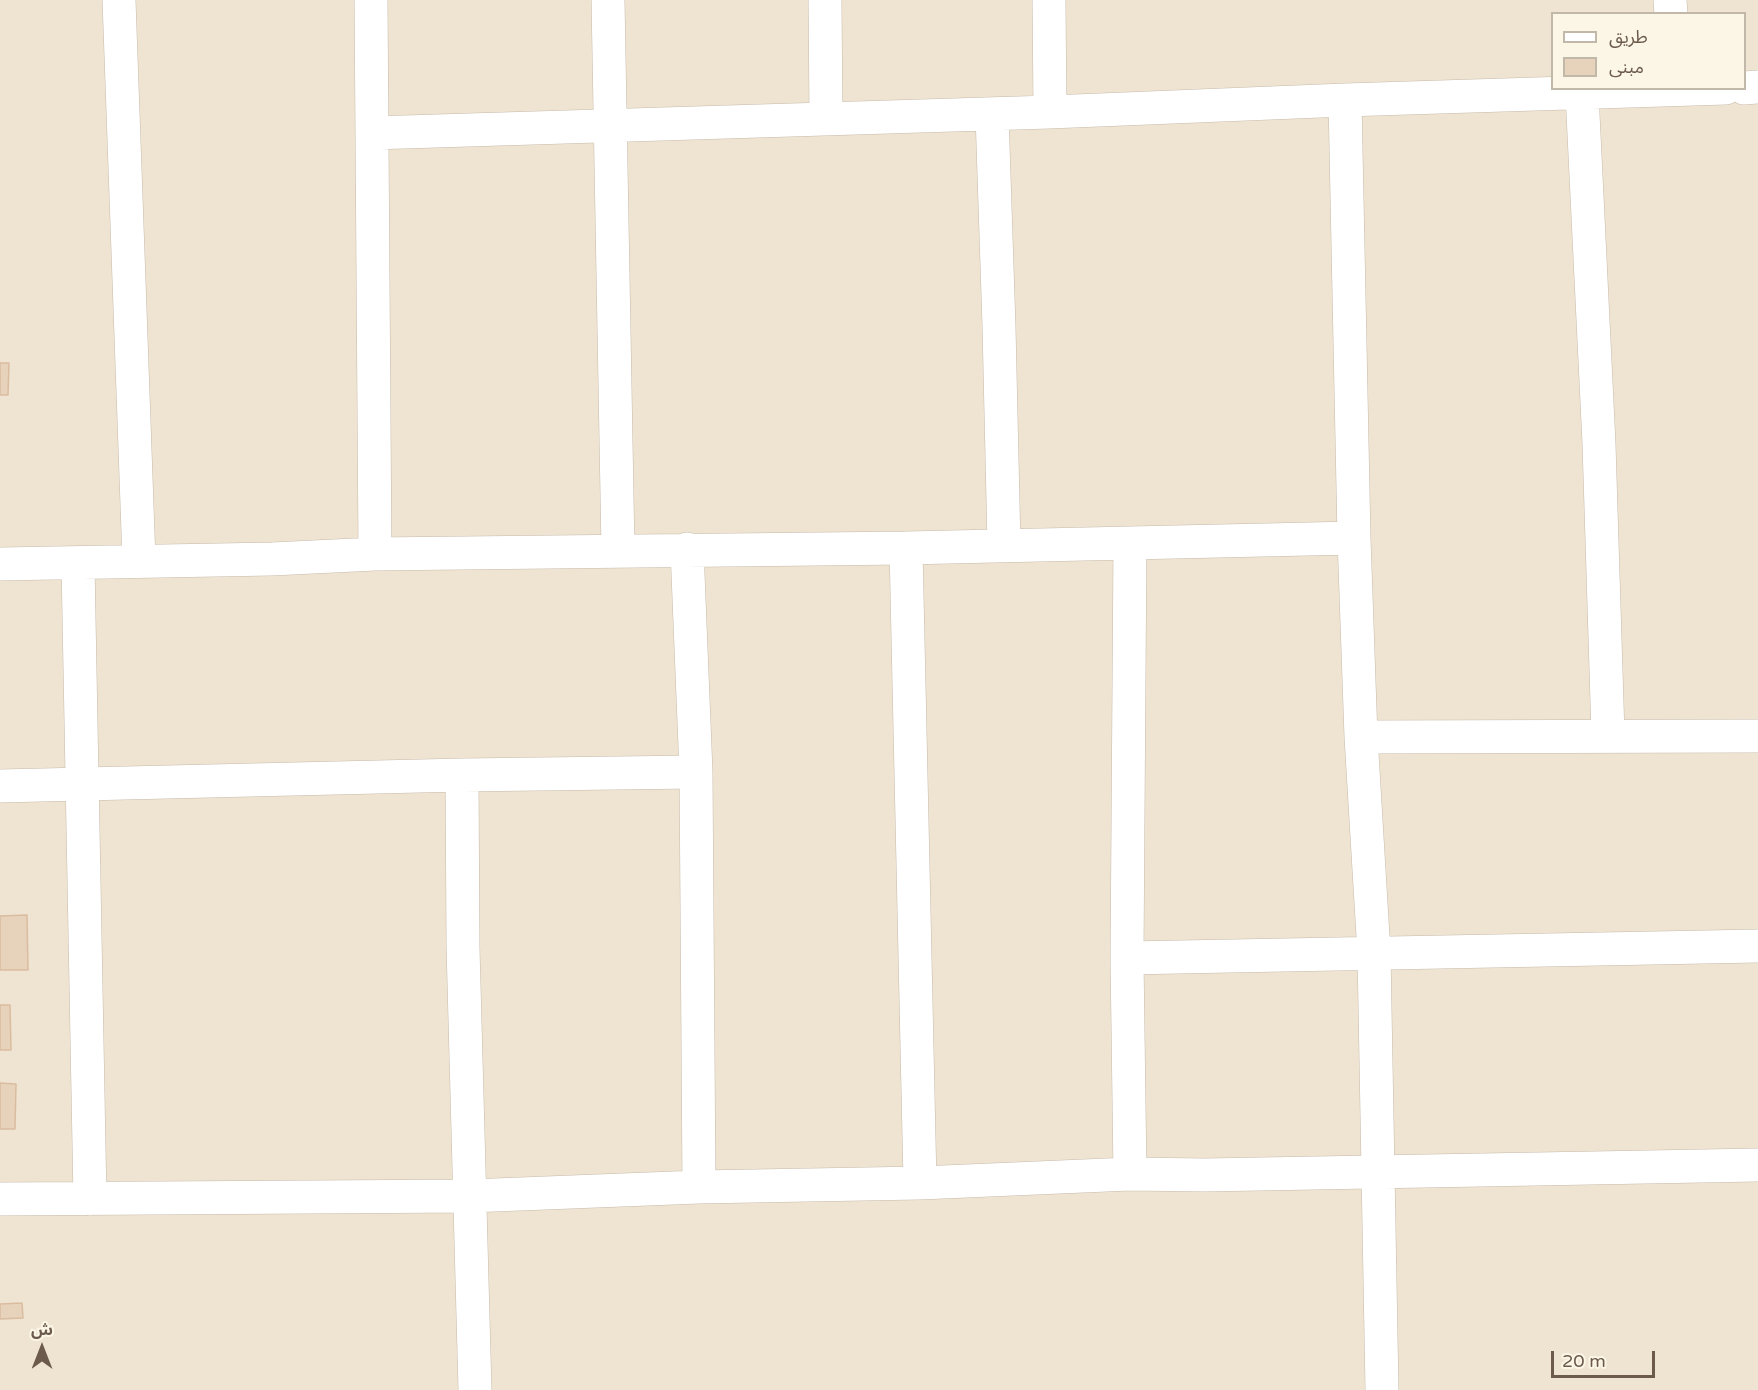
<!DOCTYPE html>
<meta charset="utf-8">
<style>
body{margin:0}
#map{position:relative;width:1758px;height:1390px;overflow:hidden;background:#f8f2e2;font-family:"Varela Round","Noto Sans Arabic",sans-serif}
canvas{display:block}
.legend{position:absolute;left:1551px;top:12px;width:195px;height:78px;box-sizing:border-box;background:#fcf6e7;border:2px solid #c2b8a9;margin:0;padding:8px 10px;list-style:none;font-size:18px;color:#6c5b4c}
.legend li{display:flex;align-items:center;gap:12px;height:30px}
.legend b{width:30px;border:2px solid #c2b8a9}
.north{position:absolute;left:12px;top:1318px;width:60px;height:60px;-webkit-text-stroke:4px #fcf6e7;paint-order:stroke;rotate:0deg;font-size:16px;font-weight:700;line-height:24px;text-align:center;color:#6c5b4c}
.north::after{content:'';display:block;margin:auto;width:21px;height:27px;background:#6c5b4c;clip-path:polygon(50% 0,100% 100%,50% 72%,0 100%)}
.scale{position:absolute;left:1551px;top:1351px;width:104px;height:27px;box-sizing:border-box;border:3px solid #6c5b4c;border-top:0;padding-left:8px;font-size:18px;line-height:21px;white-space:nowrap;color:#6c5b4c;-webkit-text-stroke:4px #fcf6e7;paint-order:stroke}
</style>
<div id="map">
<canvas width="1758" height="1390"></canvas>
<ul class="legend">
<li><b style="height:8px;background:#fff"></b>طريق</li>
<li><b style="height:16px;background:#e7d2bb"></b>مبنى</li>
</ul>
<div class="north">ش</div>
<div class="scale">20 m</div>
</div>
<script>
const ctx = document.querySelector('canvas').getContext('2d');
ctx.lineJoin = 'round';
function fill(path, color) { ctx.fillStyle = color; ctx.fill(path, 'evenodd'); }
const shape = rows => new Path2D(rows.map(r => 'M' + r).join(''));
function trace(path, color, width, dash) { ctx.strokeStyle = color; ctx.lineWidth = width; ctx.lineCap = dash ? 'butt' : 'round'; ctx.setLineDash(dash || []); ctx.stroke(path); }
fill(shape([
 [0,0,1758,0,1758,1390,0,1390],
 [1552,14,1744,14,1744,88,1552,88]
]), '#efe4d1');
const building = shape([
 [0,363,9,363,8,395,0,395,0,363],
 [27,915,28,970,0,970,0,916,27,915],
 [0,1005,10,1005,11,1050,0,1050,0,1005],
 [0,1083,16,1084,15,1129,0,1129,0,1083],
 [22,1303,23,1318,0,1319,0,1304,22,1303]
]);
fill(building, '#e7d2bb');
trace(building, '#dabca0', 1.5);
const minor = shape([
 [119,0,139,561],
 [371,0,375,554],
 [608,0,618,550],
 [825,0,826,118],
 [1049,0,1050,112],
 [1670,0,1671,14],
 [1744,88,1758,87],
 [1582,93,1599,444,1608,735],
 [1345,100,1354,538,1361,737,1374,953,1382,1390],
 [992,114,999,327,1004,545],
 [372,133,1050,112,1345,100,1726,88],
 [1130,543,1127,958,1130,1174],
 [906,548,920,1183],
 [687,549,696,772,699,1187],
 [0,564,272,559,375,554,906,548,1354,538],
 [78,564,90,1199],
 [1361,737,1758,736],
 [462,775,463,947,475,1390],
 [0,786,462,775,696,772],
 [1127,958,1758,946],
 [0,1199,469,1196,699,1187,920,1183,1130,1174,1205,1175,1758,1165]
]);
trace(minor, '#c7baab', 34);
trace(minor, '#fff', 33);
</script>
